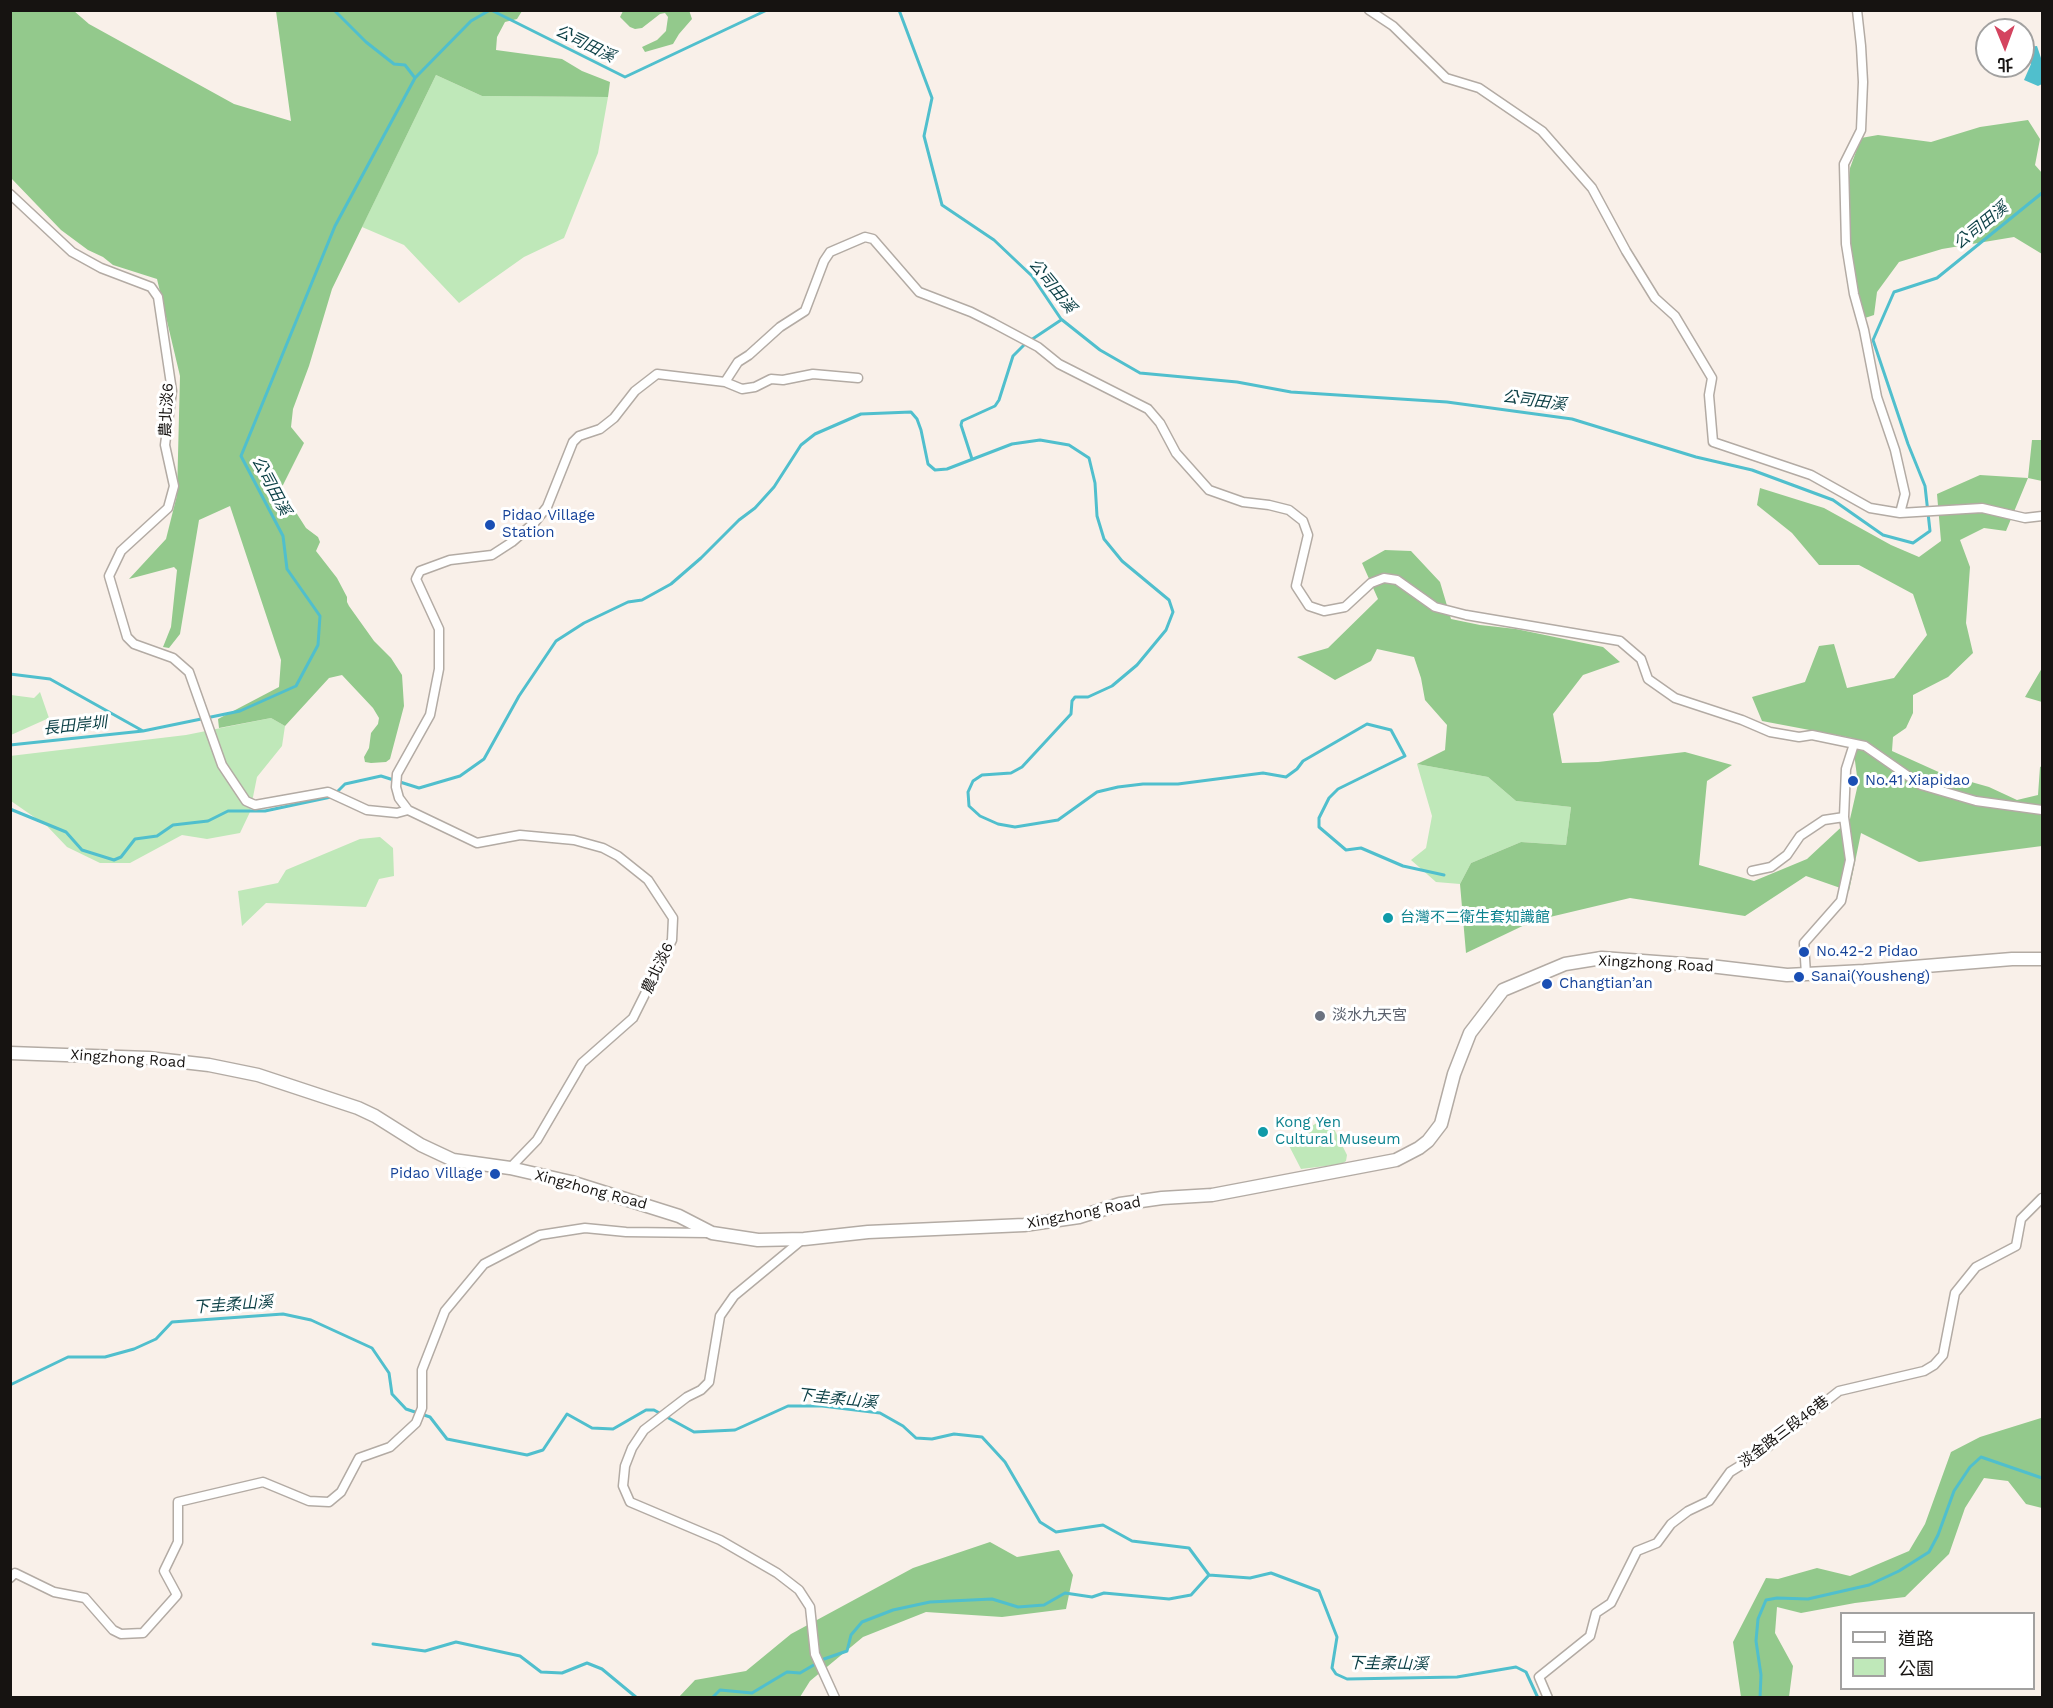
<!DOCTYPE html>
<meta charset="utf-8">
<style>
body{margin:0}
#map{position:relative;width:2053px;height:1708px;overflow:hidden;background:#f9f0e9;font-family:"Work Sans","Noto Sans TC",sans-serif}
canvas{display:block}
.frame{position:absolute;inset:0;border:12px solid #161311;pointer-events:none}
.legend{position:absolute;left:1840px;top:1612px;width:195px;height:78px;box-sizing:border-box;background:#fff;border:2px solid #a2a1a0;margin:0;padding:8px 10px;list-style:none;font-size:18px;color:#161311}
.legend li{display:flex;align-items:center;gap:12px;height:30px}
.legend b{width:30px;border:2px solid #a2a1a0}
.north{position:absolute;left:1975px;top:18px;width:60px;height:60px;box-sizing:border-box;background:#fff;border:2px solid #a2a1a0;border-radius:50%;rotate:179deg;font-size:16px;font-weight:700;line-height:24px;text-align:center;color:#161311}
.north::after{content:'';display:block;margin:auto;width:21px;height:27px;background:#d4445f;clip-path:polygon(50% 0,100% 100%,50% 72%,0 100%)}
</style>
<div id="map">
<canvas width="2053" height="1708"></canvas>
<div class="frame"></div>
<ul class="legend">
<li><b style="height:8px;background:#fff"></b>道路</li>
<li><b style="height:16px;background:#bfe8b9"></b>公園</li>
</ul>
<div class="north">北</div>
</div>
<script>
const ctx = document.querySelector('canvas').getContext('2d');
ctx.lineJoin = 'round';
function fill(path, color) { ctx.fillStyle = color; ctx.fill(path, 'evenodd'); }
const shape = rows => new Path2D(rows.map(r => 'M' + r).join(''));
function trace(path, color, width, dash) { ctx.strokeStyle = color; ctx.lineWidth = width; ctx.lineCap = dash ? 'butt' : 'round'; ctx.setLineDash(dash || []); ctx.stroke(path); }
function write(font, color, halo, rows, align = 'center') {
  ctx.font = font + ' "Work Sans","Noto Sans TC",sans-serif'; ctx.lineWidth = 6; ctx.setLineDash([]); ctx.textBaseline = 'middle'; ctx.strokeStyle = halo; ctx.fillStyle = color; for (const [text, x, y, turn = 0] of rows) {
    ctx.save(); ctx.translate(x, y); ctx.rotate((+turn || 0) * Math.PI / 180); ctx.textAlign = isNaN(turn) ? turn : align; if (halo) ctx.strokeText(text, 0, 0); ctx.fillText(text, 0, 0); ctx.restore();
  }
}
fill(shape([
 [436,75,482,96,608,97,598,153,564,238,524,257,459,303,404,245,362,227],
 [40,692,49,718,11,735,11,695,34,698],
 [271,718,285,726,282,746,257,777,250,812,240,833,207,839,182,835,130,863,100,863,67,847,47,826,11,801,10,756,186,735],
 [1417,764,1488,777,1516,801,1571,807,1566,845,1521,842,1471,863,1460,884,1436,882,1411,860,1426,848,1432,816],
 [380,837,393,848,394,876,379,879,366,907,266,903,242,926,238,891,278,883,286,870,360,839],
 [1328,1117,1347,1155,1346,1161,1342,1164,1301,1169,1286,1140]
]), '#bfe8b9');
fill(shape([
 [689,10,692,19,679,34,673,44,645,52,642,47,657,40,666,31,668,17,665,13,660,14,642,28,635,29,630,27,620,17,623,11],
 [11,11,74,11,89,24,234,104,291,121,276,11,522,11,517,19,505,22,497,37,496,50,562,59,582,71,610,82,608,97,482,96,436,75,332,289,309,366,293,409,291,427,304,443,281,489,306,528,318,537,320,542,316,551,337,578,347,597,347,602,349,606,374,641,391,658,402,675,404,706,390,759,386,762,371,763,365,762,364,757,369,748,371,733,378,724,379,718,373,708,342,675,329,678,285,726,271,718,219,728,218,719,279,687,281,660,230,506,199,520,180,634,169,648,163,647,171,627,177,570,174,567,129,579,166,539,177,495,180,376,157,279,113,265,103,257,88,250,61,230,11,178],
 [2028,120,2040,139,2035,165,2042,173,2042,254,2014,237,1942,249,1899,262,1877,292,1874,315,1865,318,1856,293,1846,207,1850,168,1861,138,1878,135,1931,142,1980,127],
 [2032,440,2042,440,2042,481,2028,478,2006,531,1984,528,1960,540,1970,567,1966,623,1973,653,1948,677,1913,695,1913,713,1906,728,1893,737,1892,751,1943,774,1989,787,2017,800,2038,795,2040,767,2042,766,2042,846,1919,862,1861,833,1849,891,1806,876,1745,916,1630,898,1533,921,1466,953,1460,884,1471,863,1521,842,1566,845,1571,807,1516,801,1488,777,1417,764,1445,750,1447,725,1425,700,1421,678,1414,657,1377,649,1371,661,1335,680,1297,657,1328,648,1378,599,1362,563,1385,550,1411,551,1440,582,1451,619,1480,625,1516,629,1603,647,1620,662,1583,675,1553,714,1562,763,1598,762,1685,752,1732,765,1707,781,1699,865,1754,881,1807,859,1850,819,1858,784,1852,738,1762,721,1752,697,1805,682,1819,646,1834,644,1847,688,1894,678,1927,635,1913,594,1859,565,1819,565,1792,533,1757,505,1760,488,1824,508,1891,545,1919,557,1941,541,1937,494,1980,475,2028,478],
 [2042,668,2042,702,2025,697],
 [2042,1404,2042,1508,2026,1504,2008,1481,1984,1478,1965,1508,1949,1554,1905,1597,1855,1603,1801,1613,1777,1607,1775,1633,1793,1666,1789,1697,1741,1697,1733,1642,1766,1578,1778,1579,1817,1568,1850,1576,1909,1551,1925,1524,1951,1452,1980,1437,2041,1418],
 [990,1542,1017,1557,1059,1550,1073,1575,1066,1609,1002,1617,926,1612,863,1637,810,1681,800,1697,678,1698,695,1680,746,1671,791,1634,913,1568]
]), '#93c98c');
fill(shape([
 [2037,46,2042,61,2042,84,2038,86,2024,80,2031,64,2026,47]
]), '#50bfcd');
trace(shape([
 [334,10,366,42,394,64,405,65,415,78],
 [491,10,625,77,767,10],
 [899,10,932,98,924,136,942,205,994,240,1032,276,1061,319,1100,350,1140,373,1237,382,1291,392,1447,402,1572,419,1696,457,1752,470,1833,500,1883,535,1913,543,1930,531,1925,486,1908,444,1873,340,1894,292,1937,278,2042,193],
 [972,459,961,425,962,421,995,406,999,400,1013,356,1025,344,1061,320],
 [10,674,50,679,143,731,240,711,296,686,318,645,320,616,287,569,283,536,241,456,335,226,415,78,471,21,490,10],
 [10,745,143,731],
 [336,793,345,784,381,776,419,788,460,776,484,759,519,696,556,641,584,623,628,602,642,600,671,584,701,558,739,520,755,508,774,487,801,445,815,434,861,414,911,412,917,419,921,430,928,464,935,470,947,469,1012,444,1040,440,1069,445,1089,458,1095,483,1097,516,1104,539,1122,561,1169,600,1173,612,1166,630,1137,665,1112,686,1088,697,1075,697,1072,701,1071,714,1022,767,1011,773,982,775,973,781,968,792,969,806,980,816,998,824,1015,827,1058,820,1097,792,1118,787,1143,784,1178,784,1263,773,1286,777,1297,769,1303,761,1367,724,1391,730,1405,756,1338,789,1329,798,1319,818,1319,827,1346,850,1361,848,1403,866,1444,875],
 [10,809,66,832,82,850,114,860,121,857,135,839,157,836,173,825,208,821,228,811,265,811,331,797],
 [10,1385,68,1357,105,1357,134,1349,156,1339,172,1322,283,1314,311,1320,372,1348,389,1373,392,1394,406,1409,430,1417,447,1439,527,1455,543,1450,567,1414,592,1428,613,1429,646,1410,654,1410,694,1432,735,1430,788,1406,822,1406,880,1413,903,1426,916,1438,932,1439,954,1434,982,1437,1005,1462,1040,1522,1056,1532,1103,1525,1132,1541,1189,1548,1209,1575,1250,1578,1271,1573,1319,1591,1337,1637,1332,1668,1336,1674,1347,1679,1457,1677,1516,1667,1526,1672,1538,1698],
 [373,1644,425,1651,456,1642,520,1656,541,1672,562,1673,587,1663,602,1669,637,1698],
 [712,1698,720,1690,752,1693,787,1672,800,1673,824,1659,847,1651,851,1635,862,1622,893,1610,930,1602,992,1599,1018,1607,1044,1605,1065,1593,1092,1597,1104,1593,1169,1599,1191,1595,1209,1575],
 [1760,1698,1761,1675,1756,1641,1758,1619,1766,1600,1777,1598,1808,1599,1869,1585,1899,1571,1929,1552,1938,1535,1954,1491,1970,1467,1981,1457,2042,1478]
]), '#50bfcd', 3);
const street = shape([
 [1369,10,1393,26,1446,78,1479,88,1542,131,1592,188,1626,251,1655,298,1675,316,1712,378,1709,395,1713,442,1811,475,1870,508,1900,513,1982,508,2025,518,2042,516],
 [1857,10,1861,46,1863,82,1861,130,1844,164,1846,244,1854,294,1864,330,1877,397,1895,450,1905,494,1900,513],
 [10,194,72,252,101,268,151,287,158,297,172,391,165,445,174,486,168,508,121,551,109,576,127,637,134,644,173,658,189,672,222,765,246,801,255,805,328,792,367,810,397,813,408,810,477,843,520,835,574,840,603,848,618,856,648,880,673,918,672,940,633,1018,582,1063,537,1140,510,1168],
 [725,382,738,362,749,355,780,327,805,311,824,261,830,252,865,237,873,239,919,292,971,312,993,323,1038,347,1059,364,1148,409,1160,423,1176,453,1209,490,1243,502,1269,505,1289,510,1303,521,1308,535,1296,586,1309,606,1324,611,1345,607,1371,583,1384,578,1397,580,1435,607,1466,615,1620,641,1641,659,1648,679,1675,698,1742,720,1770,732,1799,737,1812,735,1865,746,1921,785,1976,801,2042,810],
 [408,810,399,798,396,787,397,774,430,715,439,669,439,629,416,579,420,571,450,560,492,555,512,542,535,522,547,507,573,442,579,436,600,429,614,418,635,391,657,374,725,382,742,389,755,387,771,379,783,380,813,374,858,378],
 [1752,871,1771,867,1787,855,1800,836,1824,820,1844,817],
 [1806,974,1804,943,1841,901,1850,860,1844,817,1846,769,1854,744],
 [803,1239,734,1296,720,1316,709,1382,701,1390,687,1397,644,1430,632,1448,625,1466,623,1486,630,1502,720,1540,777,1573,799,1590,810,1607,815,1654,835,1698],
 [10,1578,15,1573,54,1592,85,1598,113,1630,121,1634,143,1633,177,1595,164,1571,178,1542,178,1502,263,1482,309,1501,329,1502,341,1492,359,1458,390,1447,416,1423,422,1408,422,1370,445,1311,484,1264,540,1235,585,1228,626,1232,708,1233],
 [1548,1698,1539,1677,1590,1636,1596,1613,1611,1603,1637,1551,1657,1543,1671,1524,1688,1511,1709,1501,1730,1472,1759,1454,1839,1391,1924,1371,1934,1365,1943,1355,1955,1293,1976,1267,2016,1246,2021,1219,2042,1198]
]);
const secondary = shape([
 [10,1053,148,1058,209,1065,258,1075,358,1108,375,1116,421,1145,453,1160,510,1168,571,1182,679,1216,712,1233,758,1240,804,1239,868,1232,1024,1225,1079,1217,1120,1204,1162,1198,1212,1195,1396,1160,1419,1148,1428,1141,1441,1124,1454,1074,1470,1033,1503,990,1565,964,1602,958,1710,966,1787,975,1864,971,2012,959,2042,959]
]);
trace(street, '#b3aba4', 11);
trace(secondary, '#b3aba4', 15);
trace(street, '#fff', 8);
trace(secondary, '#fff', 12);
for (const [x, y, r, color] of [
 [490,525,6,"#1a4fb4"],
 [1853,781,6,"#1a4fb4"],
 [1388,918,6,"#0f9aa8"],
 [1804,952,6,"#1a4fb4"],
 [1799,977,6,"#1a4fb4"],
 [1547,984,6,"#1a4fb4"],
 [1320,1016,6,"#6b7280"],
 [1263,1132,6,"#0f9aa8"],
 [495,1174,6,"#1a4fb4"]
]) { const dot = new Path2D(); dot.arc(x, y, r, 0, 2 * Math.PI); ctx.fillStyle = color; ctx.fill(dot); trace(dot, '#fff', 2); }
write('15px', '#161311', '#fff', [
 ["農北淡6",167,410,-87],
 ["Xingzhong Road",1656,964,3],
 ["農北淡6",658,968,-65],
 ["Xingzhong Road",128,1059,4],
 ["Xingzhong Road",591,1190,15],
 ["Xingzhong Road",1084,1213,-11],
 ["淡金路三段46巷",1784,1432,-37]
]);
write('15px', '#164399', '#fff', [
 ["Pidao Village",502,516],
 ["Station",502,533],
 ["No.41 Xiapidao",1865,781],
 ["No.42-2 Pidao",1816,952],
 ["Sanai(Yousheng)",1811,977],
 ["Changtian’an",1559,984],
 ["Pidao Village",483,1174,"right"]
], 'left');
write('15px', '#0d838f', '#fff', [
 ["台灣不二衛生套知識館",1400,918],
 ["Kong Yen",1275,1123],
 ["Cultural Museum",1275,1140]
], 'left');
write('15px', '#5b616d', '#fff', [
 ["淡水九天宮",1332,1016]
], 'left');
write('italic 16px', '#0b3f45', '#fff', [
 ["公司田溪",585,44,26],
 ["公司田溪",1981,226,-39],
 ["公司田溪",1052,286,51],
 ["公司田溪",1534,401,8],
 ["公司田溪",271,486,62],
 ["長田岸圳",75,726,-6],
 ["下圭柔山溪",233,1305,-4],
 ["下圭柔山溪",837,1399,6],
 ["下圭柔山溪",1388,1664,1]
]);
</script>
